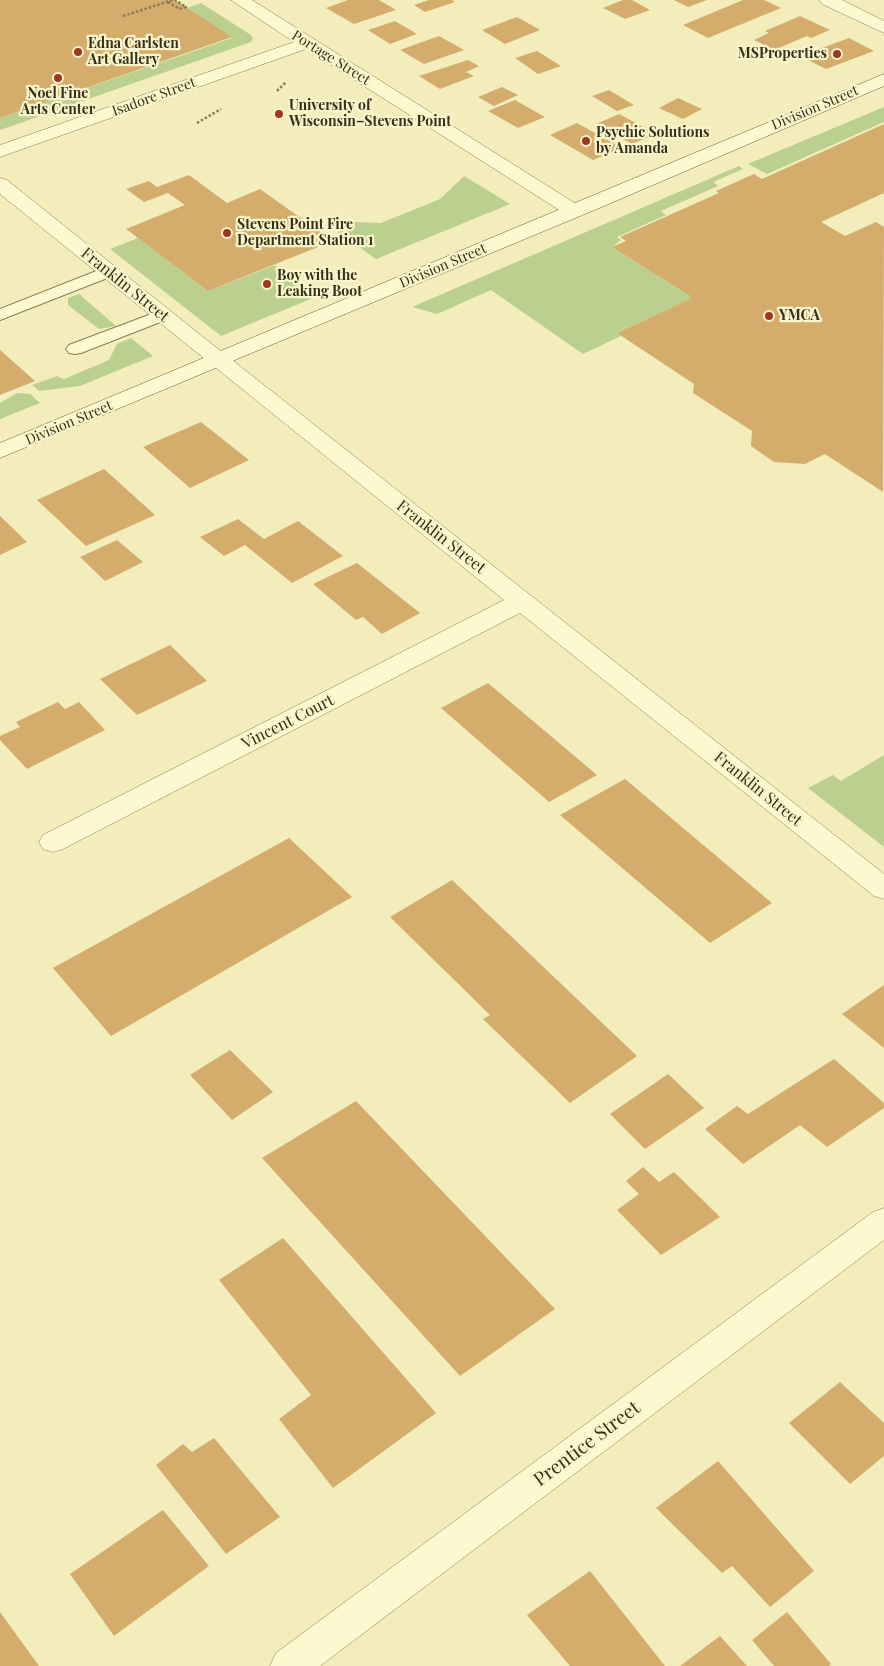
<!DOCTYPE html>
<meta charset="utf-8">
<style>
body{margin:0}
canvas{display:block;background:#f2edbb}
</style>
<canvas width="884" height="1666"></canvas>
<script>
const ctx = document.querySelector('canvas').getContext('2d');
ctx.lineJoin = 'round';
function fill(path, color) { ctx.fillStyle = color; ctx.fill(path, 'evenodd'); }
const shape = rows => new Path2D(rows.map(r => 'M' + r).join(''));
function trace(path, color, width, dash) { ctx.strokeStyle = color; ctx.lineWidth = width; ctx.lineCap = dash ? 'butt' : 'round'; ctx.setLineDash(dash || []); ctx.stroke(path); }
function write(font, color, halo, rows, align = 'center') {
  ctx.font = font + ' "Playfair Display",serif'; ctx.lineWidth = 4.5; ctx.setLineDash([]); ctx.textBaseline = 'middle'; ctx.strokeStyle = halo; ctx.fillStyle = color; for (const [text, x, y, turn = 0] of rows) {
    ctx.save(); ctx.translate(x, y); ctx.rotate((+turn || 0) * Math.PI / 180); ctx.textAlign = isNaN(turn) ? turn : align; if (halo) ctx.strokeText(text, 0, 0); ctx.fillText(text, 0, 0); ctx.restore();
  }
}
fill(shape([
 [201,3,251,35,253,39,251,42,0,130,0,118,232,38,187,8],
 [884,107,884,122,767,174,748,164],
 [739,166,743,169,713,182,718,186,661,211,666,215,617,237,621,240,612,247,690,296,690,299,617,333,621,336,583,354,491,290,437,314,412,307],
 [464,176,510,204,376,259,338,232,346,224,354,222,381,223,440,199],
 [138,238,208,291,275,265,318,296,221,336,110,249],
 [79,294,116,326,99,329,68,305,68,298],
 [131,338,153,356,80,386,39,391,32,385,57,376,64,379,109,360,117,344],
 [17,393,30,394,40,403,0,419,0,403],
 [884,755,884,847,808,788,833,775,841,781]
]), '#bbd08f');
fill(shape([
 [0,0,175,0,232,37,0,118],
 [348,0,379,0,396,10,354,24,326,8],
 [429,0,452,0,455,2,425,12,414,5],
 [623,0,632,0,650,10,625,19,603,8],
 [674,0,707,0,688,7],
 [743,0,764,0,781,8,708,38,683,25],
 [800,16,830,30,811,38,807,36,774,50,754,40,769,33,765,31],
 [517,17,540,30,505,44,482,30],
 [395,21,417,34,390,44,368,30],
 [439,36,464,50,424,64,400,50],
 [849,38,874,51,826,69,800,56],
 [537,51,561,66,538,74,515,58],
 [468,60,479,66,466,72,474,76,440,89,419,76],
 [502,87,518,95,494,106,478,97],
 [609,90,634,105,617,111,592,96],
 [678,98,702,109,683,119,659,108],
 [515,100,545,117,518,128,488,111],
 [619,114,656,134,632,144,596,124],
 [577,123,622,148,593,160,550,135],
 [884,124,884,193,821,222,845,236,876,222,884,227,883,492,825,454,805,464,774,462,751,446,752,431,693,393,694,384,617,333,690,299,690,296,612,247,626,241,620,237,719,193,716,191,754,174,762,179],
 [189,175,227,203,260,189,333,241,208,291,126,229,185,205,168,193,144,202,126,189,149,181,157,187],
 [0,350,35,381,0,395],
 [201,422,249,460,190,488,143,447],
 [104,469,155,515,86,546,37,500],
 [0,516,27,542,0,555],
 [238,519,264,539,298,521,343,556,292,583,245,545,224,556,200,537],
 [117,540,143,562,105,581,80,557],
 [357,563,420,613,382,634,363,617,356,620,313,584],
 [170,645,207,681,137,715,100,679],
 [488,683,597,775,549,802,441,708],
 [58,702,65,709,79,702,105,730,27,769,0,740,0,736,20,727,16,722],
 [625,779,772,903,710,943,560,815],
 [289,838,352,897,111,1036,53,968],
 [452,880,637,1056,570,1103,483,1019,490,1015,390,917],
 [884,985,884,1048,842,1014],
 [230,1050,273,1092,232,1120,190,1075],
 [834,1059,884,1103,884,1108,827,1147,800,1125,743,1164,705,1129,737,1106,748,1114],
 [668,1074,704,1108,645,1149,610,1114],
 [356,1101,555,1309,460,1376,262,1158],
 [643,1167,659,1182,674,1172,720,1217,661,1255,617,1210,639,1194,626,1181],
 [283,1238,436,1413,333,1488,279,1419,311,1395,219,1280],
 [840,1382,884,1423,884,1456,850,1484,789,1423],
 [214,1438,280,1517,226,1554,156,1465,183,1444,192,1452],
 [718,1461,814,1571,770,1607,732,1566,722,1573,656,1508],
 [163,1510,209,1566,114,1636,70,1574],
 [590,1571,665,1666,570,1666,527,1615],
 [0,1612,39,1666,0,1666],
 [787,1612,831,1664,829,1666,774,1666,752,1640],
 [720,1636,747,1666,680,1666]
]), '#d4ad6d');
const lane = shape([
 [109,266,115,267,117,271,115,275,0,320,0,309,109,266],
 [162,310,168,311,171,315,168,319,81,353,75,354,69,353,66,349,69,345,162,310]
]);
const street = shape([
 [231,0,252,0,581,207,584,211,581,215,574,217,567,215,306,49,0,157,0,145,294,42,231,0],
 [819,0,842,0,884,21,884,33,822,4,819,0],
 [0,178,7,180,203,337,884,874,884,899,874,896,520,613,63,849,53,852,43,849,39,842,43,835,504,600,0,194,0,178],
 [884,1208,884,1240,320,1666,270,1666,276,1653,873,1212,884,1208]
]);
const secondary = shape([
 [884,74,884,86,604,206,0,458,0,443,884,74]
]);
trace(lane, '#8a7c54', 2);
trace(street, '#8a7c54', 1);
trace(secondary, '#6c5c37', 1);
trace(shape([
 [168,2,179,9,186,7,175,0],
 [123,16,173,0],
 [277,91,286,82],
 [197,123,221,109]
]), '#8a7c54', 2.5, [2.5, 2]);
fill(lane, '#fcf8cf');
fill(street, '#fcf8cf');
fill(secondary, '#fcf8cf');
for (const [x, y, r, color] of [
 [78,52,5,"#9f371e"],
 [837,54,5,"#9f371e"],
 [58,78,5,"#9f371e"],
 [279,114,5,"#9f371e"],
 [586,141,5,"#9f371e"],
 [227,233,5,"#9f371e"],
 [267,284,5,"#9f371e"],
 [769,316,5,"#9f371e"]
]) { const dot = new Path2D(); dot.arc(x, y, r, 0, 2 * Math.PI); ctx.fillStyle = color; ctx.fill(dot); trace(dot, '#f9f5cb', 2); }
write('bold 14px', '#382f1a', '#f9f5cb', [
 ["Edna Carlsten",88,44],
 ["Art Gallery",88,60],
 ["MSProperties",827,54,"right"],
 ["Noel Fine",58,94,"center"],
 ["Arts Center",58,110,"center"],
 ["University of",289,106],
 ["Wisconsin–Stevens Point",289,122],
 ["Psychic Solutions",596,133],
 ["by Amanda",596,149],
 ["Stevens Point Fire",237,225],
 ["Department Station 1",237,241],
 ["Boy with the",277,276],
 ["Leaking Boot",277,292],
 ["YMCA",779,316]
], 'left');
write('14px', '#382f1a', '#f9f5cb', [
 ["Portage Street",331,58,32],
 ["Isadore Street",154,97,-20],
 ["Division Street",815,108,-23],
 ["Division Street",443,266,-23],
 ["Division Street",69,423,-23]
]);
write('16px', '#382f1a', '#f9f5cb', [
 ["Franklin Street",125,285,39],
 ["Franklin Street",441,537,38],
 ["Vincent Court",288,722,-27],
 ["Franklin Street",758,789,39]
]);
write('19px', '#382f1a', '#f9f5cb', [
 ["Prentice Street",587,1444,-37]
]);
</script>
